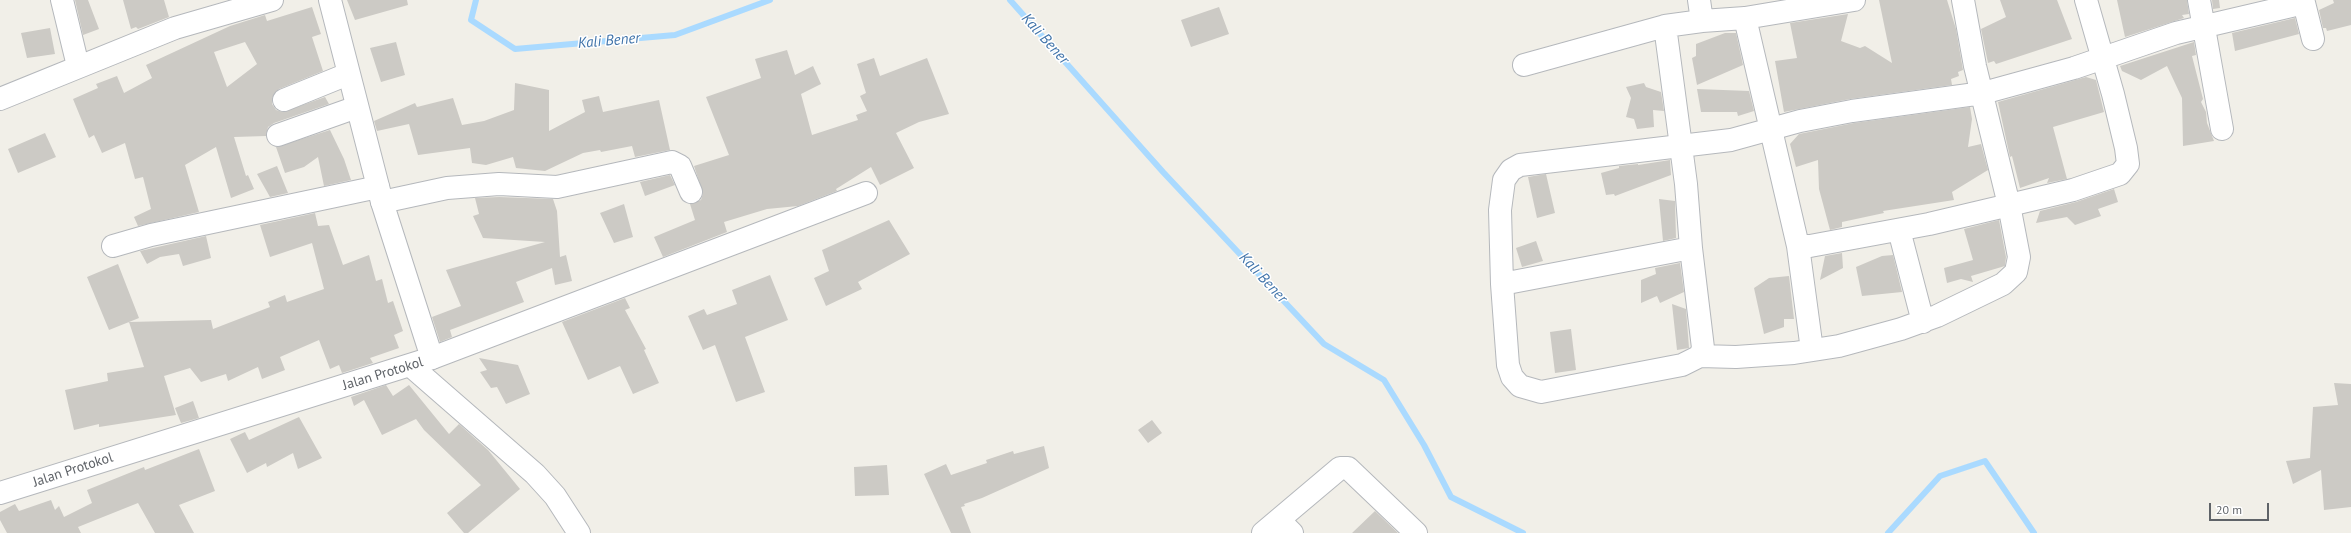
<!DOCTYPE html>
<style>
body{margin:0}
#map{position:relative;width:2351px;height:533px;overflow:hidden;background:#f1efe8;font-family:"PT Sans",sans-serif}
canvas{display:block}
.scale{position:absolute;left:2209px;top:503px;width:60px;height:18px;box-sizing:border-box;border:2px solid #5f6368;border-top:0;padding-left:5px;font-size:12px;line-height:14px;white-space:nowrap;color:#5f6368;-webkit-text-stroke:3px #fff;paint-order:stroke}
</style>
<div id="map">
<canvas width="2351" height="533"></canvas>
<div class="scale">20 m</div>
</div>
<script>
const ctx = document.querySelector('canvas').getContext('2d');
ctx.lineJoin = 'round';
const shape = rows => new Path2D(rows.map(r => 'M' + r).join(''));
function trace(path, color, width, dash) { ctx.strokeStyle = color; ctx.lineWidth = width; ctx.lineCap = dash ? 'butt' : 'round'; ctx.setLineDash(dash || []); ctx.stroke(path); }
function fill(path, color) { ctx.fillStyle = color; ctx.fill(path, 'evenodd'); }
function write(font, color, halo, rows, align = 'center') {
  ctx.font = font + ' "PT Sans",sans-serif'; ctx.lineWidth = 3; ctx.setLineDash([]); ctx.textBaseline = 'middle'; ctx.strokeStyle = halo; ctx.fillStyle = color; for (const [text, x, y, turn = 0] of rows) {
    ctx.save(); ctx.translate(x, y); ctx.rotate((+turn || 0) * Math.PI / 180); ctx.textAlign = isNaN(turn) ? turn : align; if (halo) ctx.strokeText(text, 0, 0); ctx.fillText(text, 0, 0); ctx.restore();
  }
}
trace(shape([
 [476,0,471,20,515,49,675,35,770,0],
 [1010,0,1163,172,1324,344,1384,380,1424,445,1451,497,1523,533],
 [1888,533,1940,476,1985,461,2034,533]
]), '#aadaff', 6);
fill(shape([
 [75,0,88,0,99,29,83,35],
 [123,0,164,0,169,17,138,29,136,27,131,29],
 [347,0,407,0,408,5,355,20],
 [1879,0,1947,0,1956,29,1963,70,1958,72,1959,76,1951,79,1952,85,1850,99,1784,112,1775,61,1797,58,1790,23,1848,14,1841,41,1860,48,1865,46,1892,63],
 [2000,0,2057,0,2072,39,1996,64,1994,61,1988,63,1981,29,2006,17],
 [2117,0,2187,0,2189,14,2182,15,2184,18,2125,37],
 [2212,0,2219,0,2220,8,2213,9],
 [2333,0,2351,0,2351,25,2327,31,2326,28,2323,28,2319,10,2334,3],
 [312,7,321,34,312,37,323,71,279,89,272,98,272,104,276,110,283,112,325,97,329,104,274,123,268,127,266,136,234,137,246,176,248,175,254,189,231,198,216,147,185,165,199,212,138,226,134,217,151,209,143,177,135,179,125,143,102,153,94,135,89,138,73,99,98,88,96,84,117,76,124,93,152,78,146,65,230,26,265,15,267,21],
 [245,42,257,64,227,87,214,52],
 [1219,7,1229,34,1191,47,1181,20],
 [2295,18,2299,34,2235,51,2232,33],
 [50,28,55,54,27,58,21,33],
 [1725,33,1736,33,1743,65,1697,85,1692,58,1696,56,1696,44],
 [396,42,405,75,381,82,370,48],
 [2194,42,2196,55,2192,56,2203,99,2201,102,2206,112,2207,123,2214,141,2183,146,2182,98,2167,66,2141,80,2122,71,2120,66],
 [787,50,795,75,813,66,821,84,801,94,812,135,858,120,856,115,867,111,860,96,866,93,857,64,874,58,880,76,927,58,949,114,919,122,896,133,914,168,880,185,871,167,836,189,837,191,798,206,767,209,724,222,727,232,663,257,654,237,695,220,690,204,701,200,703,193,694,166,729,155,706,97,761,78,755,59],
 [2086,77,2096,80,2104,112,2053,127,2067,179,2047,183,2049,178,2020,188,2012,156,2010,157,1998,102],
 [515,83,549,90,549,131,585,112,582,100,599,96,603,112,659,100,670,150,635,157,632,146,601,152,600,150,583,153,545,171,516,168,513,157,486,165,472,163,470,148,418,155,409,124,377,131,374,121,415,103,417,107,453,98,462,125,484,121,514,110],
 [1644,83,1646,87,1661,92,1664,111,1653,110,1654,127,1637,129,1634,119,1626,117,1631,98,1626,87],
 [1697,89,1749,91,1754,111,1738,116,1737,112,1701,112],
 [1970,107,1972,119,1968,147,1981,144,1988,170,1952,192,1954,200,1883,211,1884,213,1842,222,1842,227,1830,230,1819,189,1818,160,1796,167,1790,144,1799,134,1854,123],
 [330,130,344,159,351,180,324,186,318,157,304,167,285,173,276,147],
 [45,133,56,157,18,173,8,149],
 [1670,160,1671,175,1615,196,1614,194,1606,195,1601,173,1619,168,1619,166,1638,164,1638,165],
 [277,166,288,193,270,197,257,174],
 [1546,174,1555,213,1537,218,1528,177],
 [670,175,675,185,645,196,640,182],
 [2114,189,2118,202,2098,209,2101,216,2075,225,2067,217,2036,223,2040,211,2076,202],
 [499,197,553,199,557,211,560,257,566,255,572,281,555,285,552,268,516,282,524,302,450,330,452,337,440,342,432,317,461,306,446,270,545,242,483,238,473,216,479,214,475,198],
 [1659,199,1675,201,1676,238,1663,241],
 [624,204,633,237,614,243,600,213],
 [315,213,318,226,329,225,343,265,369,255,376,281,382,279,388,303,393,301,403,331,394,335,399,348,370,358,373,363,342,373,339,365,330,369,319,340,280,357,285,370,262,379,258,367,228,381,226,374,201,382,190,368,164,376,176,415,99,427,99,424,74,430,65,390,108,381,107,373,144,367,129,322,211,320,213,329,270,307,268,302,285,295,287,302,324,289,312,243,270,257,260,225],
 [889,220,910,254,858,282,862,289,826,306,814,278,829,271,822,250],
 [1999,220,2006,257,2005,266,1971,276,1973,282,1961,279,1947,283,1944,268,1973,260,1964,229],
 [206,236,211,258,183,266,179,254,160,257,147,264,140,251],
 [1536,241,1543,261,1522,267,1516,248],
 [1842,253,1843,268,1820,280,1825,256],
 [1893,255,1902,292,1862,296,1856,267,1882,256],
 [1680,263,1684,292,1660,303,1657,296,1641,303,1641,280,1656,274,1655,268],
 [118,264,139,318,109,330,87,277],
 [770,275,788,320,745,337,765,392,736,402,715,345,703,350,688,316,704,309,707,315,737,304,732,290],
 [1789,276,1794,319,1784,319,1784,327,1764,334,1754,288,1769,278],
 [625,298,630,308,625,310,646,349,644,350,659,383,633,394,620,366,588,380,562,322],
 [1672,304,1686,309,1689,348,1677,350],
 [1571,329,1576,370,1555,373,1550,332],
 [479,358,518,365,530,394,506,404,497,387,491,388,480,372,487,370],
 [2334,383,2351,384,2351,507,2324,510,2321,470,2293,484,2286,461,2310,458,2313,407,2338,405],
 [386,385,393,396,409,385,449,434,459,424,488,450,520,489,468,533,464,533,447,513,481,485,424,430,416,419,382,435,364,400,354,406,351,397],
 [193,401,199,418,181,423,175,408],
 [299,417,322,458,298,469,293,453,267,467,266,463,247,473,230,439,245,432,249,440],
 [1152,420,1162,433,1148,443,1138,430],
 [1044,446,1049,468,982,498,964,504,965,506,961,507,971,533,951,533,924,474,946,464,951,475,987,463,986,460,1013,451,1014,454],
 [199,449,215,491,179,505,194,533,155,533,138,503,78,527,81,533,7,533,0,520,0,512,15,504,19,511,51,500,55,510,59,506,64,517,92,503,87,490,144,467,145,470],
 [887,465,889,495,855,496,854,467],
 [1375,511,1398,533,1352,533]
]), '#cccac5');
const minor = shape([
 [62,0,78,66],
 [1699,0,1702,21,1745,18,1854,0],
 [2199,0,2222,129],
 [2304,3,2313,39],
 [1745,18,1798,246,1810,246,1929,224,2073,190,2120,174,2128,164,2126,148,2113,94,2086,0],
 [1524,65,1665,26,1702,21],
 [0,99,175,28,272,0],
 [284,100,348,74],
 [278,135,357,107],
 [382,202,447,188,499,184,557,187,672,162,680,166,691,192],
 [1899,230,1923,322],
 [113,246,151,235,378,187],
 [1798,246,1812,350],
 [1691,248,1703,348,1700,356,1682,365,1541,392,1520,386,1512,377,1508,365,1502,284,1500,210,1504,180,1511,170,1520,165,1731,140,1800,121,1852,111,1983,93,2074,68,2176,33,2304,3,2303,0],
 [1502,284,1691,248,1686,184,1665,26],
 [1700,356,1736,357,1794,353,1839,346,1901,329,1937,316,2003,284,2016,272,2019,257,2009,205,1975,66,1963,0],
 [432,358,866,193],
 [411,366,535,474,555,496,579,533],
 [1279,520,1292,533],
 [1263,533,1340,468,1348,468,1416,533]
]);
const tertiary = shape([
 [0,493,432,358,382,202,330,0]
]);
trace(minor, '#b5b8bc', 24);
trace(tertiary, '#b5b8bc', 24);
trace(minor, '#fff', 22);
trace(tertiary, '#fff', 22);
write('14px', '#5f6368', '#fff', [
 ["Jalan Protokol",383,374,-17],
 ["Jalan Protokol",73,470,-18]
]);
write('italic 15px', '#4174aa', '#fff', [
 ["Kali Bener",1045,39,48],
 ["Kali Bener",609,41,-5],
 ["Kali Bener",1263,278,47]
]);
</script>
